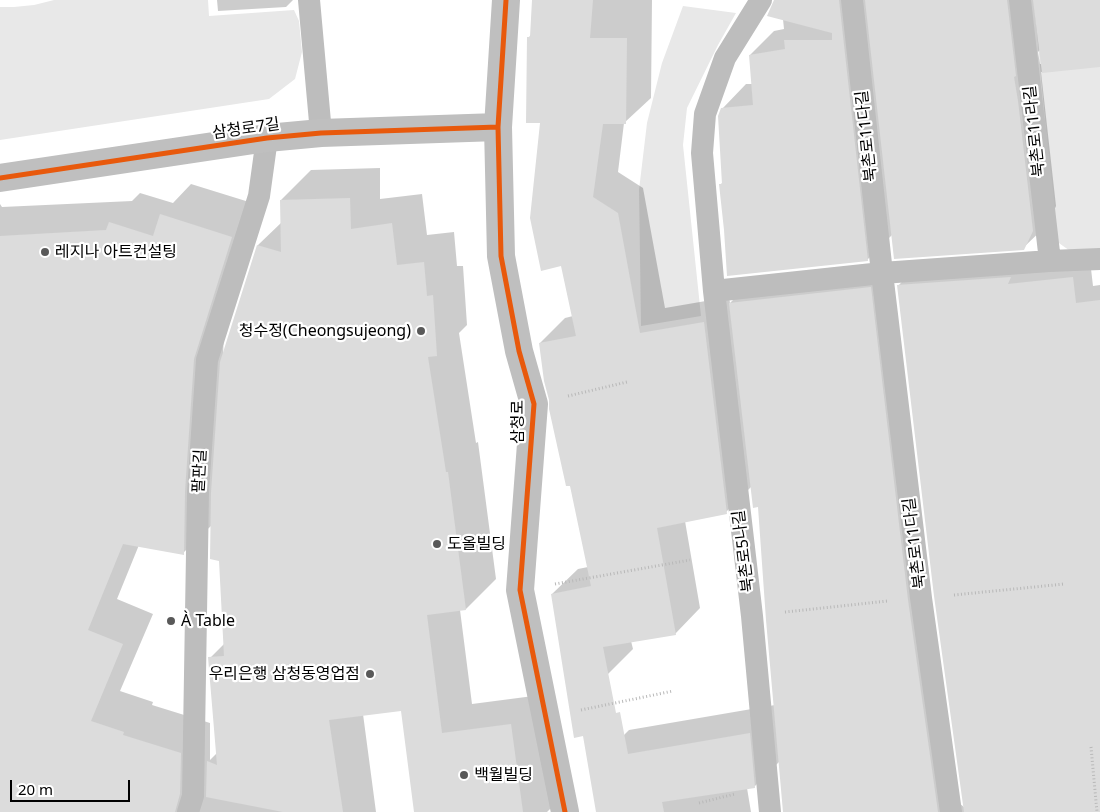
<!DOCTYPE html>
<meta charset="utf-8">
<style>
body{margin:0}
#map{position:relative;width:1100px;height:812px;overflow:hidden;background:#fff;font-family:"Noto Sans",sans-serif}
canvas{display:block}
.scale{position:absolute;left:10px;top:780px;width:120px;height:22px;box-sizing:border-box;border:2px solid #000;border-top:0;padding-left:6px;font-size:15px;line-height:18px;white-space:nowrap;color:#000;-webkit-text-stroke:4px #fff;paint-order:stroke}
</style>
<div id="map">
<canvas width="1100" height="812"></canvas>
<div class="scale">20 m</div>
</div>
<script>
const ctx = document.querySelector('canvas').getContext('2d');
ctx.lineJoin = 'round';
function fill(path, color) { ctx.fillStyle = color; ctx.fill(path, 'evenodd'); }
const shape = rows => new Path2D(rows.map(r => 'M' + r).join(''));
function trace(path, color, width, dash) { ctx.strokeStyle = color; ctx.lineWidth = width; ctx.lineCap = dash ? 'butt' : 'round'; ctx.setLineDash(dash || []); ctx.stroke(path); }
function write(font, color, halo, rows, align = 'center') {
  ctx.font = font + ' "Noto Sans","Noto Sans KR",sans-serif'; ctx.lineWidth = 4.5; ctx.setLineDash([]); ctx.textBaseline = 'middle'; ctx.strokeStyle = halo; ctx.fillStyle = color; for (const [text, x, y, turn = 0] of rows) {
    ctx.save(); ctx.translate(x, y); ctx.rotate((+turn || 0) * Math.PI / 180); ctx.textAlign = isNaN(turn) ? turn : align; if (halo) ctx.strokeText(text, 0, 0); ctx.fillText(text, 0, 0); ctx.restore();
  }
}
fill(shape([
 [54,0,208,0,209,16,294,10,299,21,302,52,295,79,269,99,0,140,0,7,14,7,34,5],
 [1034,0,1100,67,1100,252,1073,253,1056,241],
 [683,6,736,13,718,45,687,108,683,145,701,316,641,326,639,190,647,123,662,63]
]), '#e8e8e8');
fill(shape([
 [217,0,293,0,286,7,218,11],
 [533,0,652,0,651,98,624,123,618,172,643,188,665,308,729,297,730,303,747,286,888,271,958,802,965,808,898,286,915,268,1090,260,1093,286,1100,285,1100,812,784,812,780,761,754,787,747,788,751,812,609,812,600,759,629,730,775,705,759,506,751,487,726,512,685,521,700,608,675,634,631,641,633,649,608,674,552,594,578,569,588,567,540,343,565,318,573,316,528,38,531,35],
 [781,0,1100,0,1100,65,1041,72,1056,206,1048,224,1023,248,892,235,867,260,726,229,720,185,723,182,722,109,746,84,753,84,750,55,774,31,784,29],
 [1040,50,1042,64,1040,64,1038,52],
 [380,168,380,199,422,194,427,235,454,232,457,266,463,266,467,325,459,333,476,443,478,442,496,579,466,609,460,610,472,704,541,695,556,803,547,812,416,812,402,709,363,714,376,812,0,812,0,204,2,207,132,201,140,193,173,203,191,184,262,206,224,328,223,358,258,245,282,222,281,200,311,170],
 [212,525,220,560,225,643,210,658,218,752,210,760,210,723,152,705,153,702,120,691,153,614,117,599,139,545,183,553]
]), '#0003');
fill(shape([
 [532,0,593,0,590,38,627,38,626,124,603,124,593,197,618,213,640,333,704,322,727,514,657,528,676,635,603,647,616,713,620,712,628,754,750,733,755,788,662,802,664,812,596,812,583,736,574,738,551,594,591,586,570,486,566,486,549,409,549,400,544,381,539,343,576,336,561,266,541,271,530,218,540,123,526,123,527,37,530,37],
 [774,0,839,0,868,261,727,276,724,230,719,184,722,184,718,116,721,108,753,105,749,55,785,49,784,40,832,40,832,33,767,16],
 [865,0,1007,0,1016,76,1014,77,1018,101,1033,231,1024,250,894,259],
 [1033,0,1100,0,1100,67,1042,73],
 [350,198,351,229,392,223,397,265,424,262,427,296,433,295,437,356,428,357,446,472,448,472,466,610,427,615,442,733,511,724,523,812,414,812,401,711,329,720,343,812,283,812,206,797,207,761,217,765,208,657,224,656,219,561,210,559,211,493,220,362,257,245,281,252,280,200],
 [160,214,232,237,194,359,185,491,184,555,123,544,88,630,123,644,91,721,124,732,123,735,181,753,180,794,175,812,0,812,0,236,106,230,109,222,153,236],
 [1011,277,1008,284,1073,277,1076,303,1100,300,1100,812,964,812,934,596,897,285],
 [871,287,908,600,938,812,783,812,766,620,758,507,753,508,729,303]
]), '#dcdcdc');
trace(shape([
 [568,396,627,382],
 [555,584,690,560],
 [954,595,1064,584],
 [785,612,888,601],
 [581,710,673,691],
 [1091,747,1097,812],
 [699,803,735,794]
]), '#b8b8b8', 3, [1, 2.5]);
trace(shape([
 [309,0,321,133],
 [761,0,725,58,705,114,702,153,714,291,752,616,770,812],
 [852,0,882,273,921,598,951,812],
 [1020,0,1050,261],
 [714,291,882,273,1050,261,1100,259],
 [188,812,193,796,198,492,207,360,259,196,267,138]
]), '#bdbdbd', 22);
trace(shape([
 [506,0,498,127,501,256,519,351,534,404,520,590,565,812],
 [0,178,267,138,321,133,498,127]
]), '#bfbfbf', 28);
trace(shape([
 [506,0,498,127,501,256,519,351,534,404,520,590,565,812],
 [0,178,267,138,321,133,498,127]
]), '#e8590c', 5);
for (const [x, y, r, color] of [
 [45,252,5,"#595959"],
 [421,331,5,"#595959"],
 [437,544,5,"#595959"],
 [171,621,5,"#595959"],
 [370,674,5,"#595959"],
 [464,775,5,"#595959"]
]) { const dot = new Path2D(); dot.arc(x, y, r, 0, 2 * Math.PI); ctx.fillStyle = color; ctx.fill(dot); trace(dot, '#fff', 2); }
write('16px', '#000', '#fff', [
 ["삼청로7길",246,129,-8],
 ["북촌로11라길",1035,131,-96],
 ["북촌로11다길",867,136,-96],
 ["삼청로",518,422,-90],
 ["팔판길",200,471,-87],
 ["북촌로11다길",915,543,-97],
 ["북촌로5나길",744,551,-97]
]);
write('16px', '#000', '#fff', [
 ["레지나 아트컨설팅",55,252],
 ["청수정(Cheongsujeong)",411,331,"right"],
 ["도올빌딩",447,544],
 ["À Table",181,621],
 ["우리은행 삼청동영업점",360,674,"right"],
 ["백월빌딩",474,775]
], 'left');
</script>
